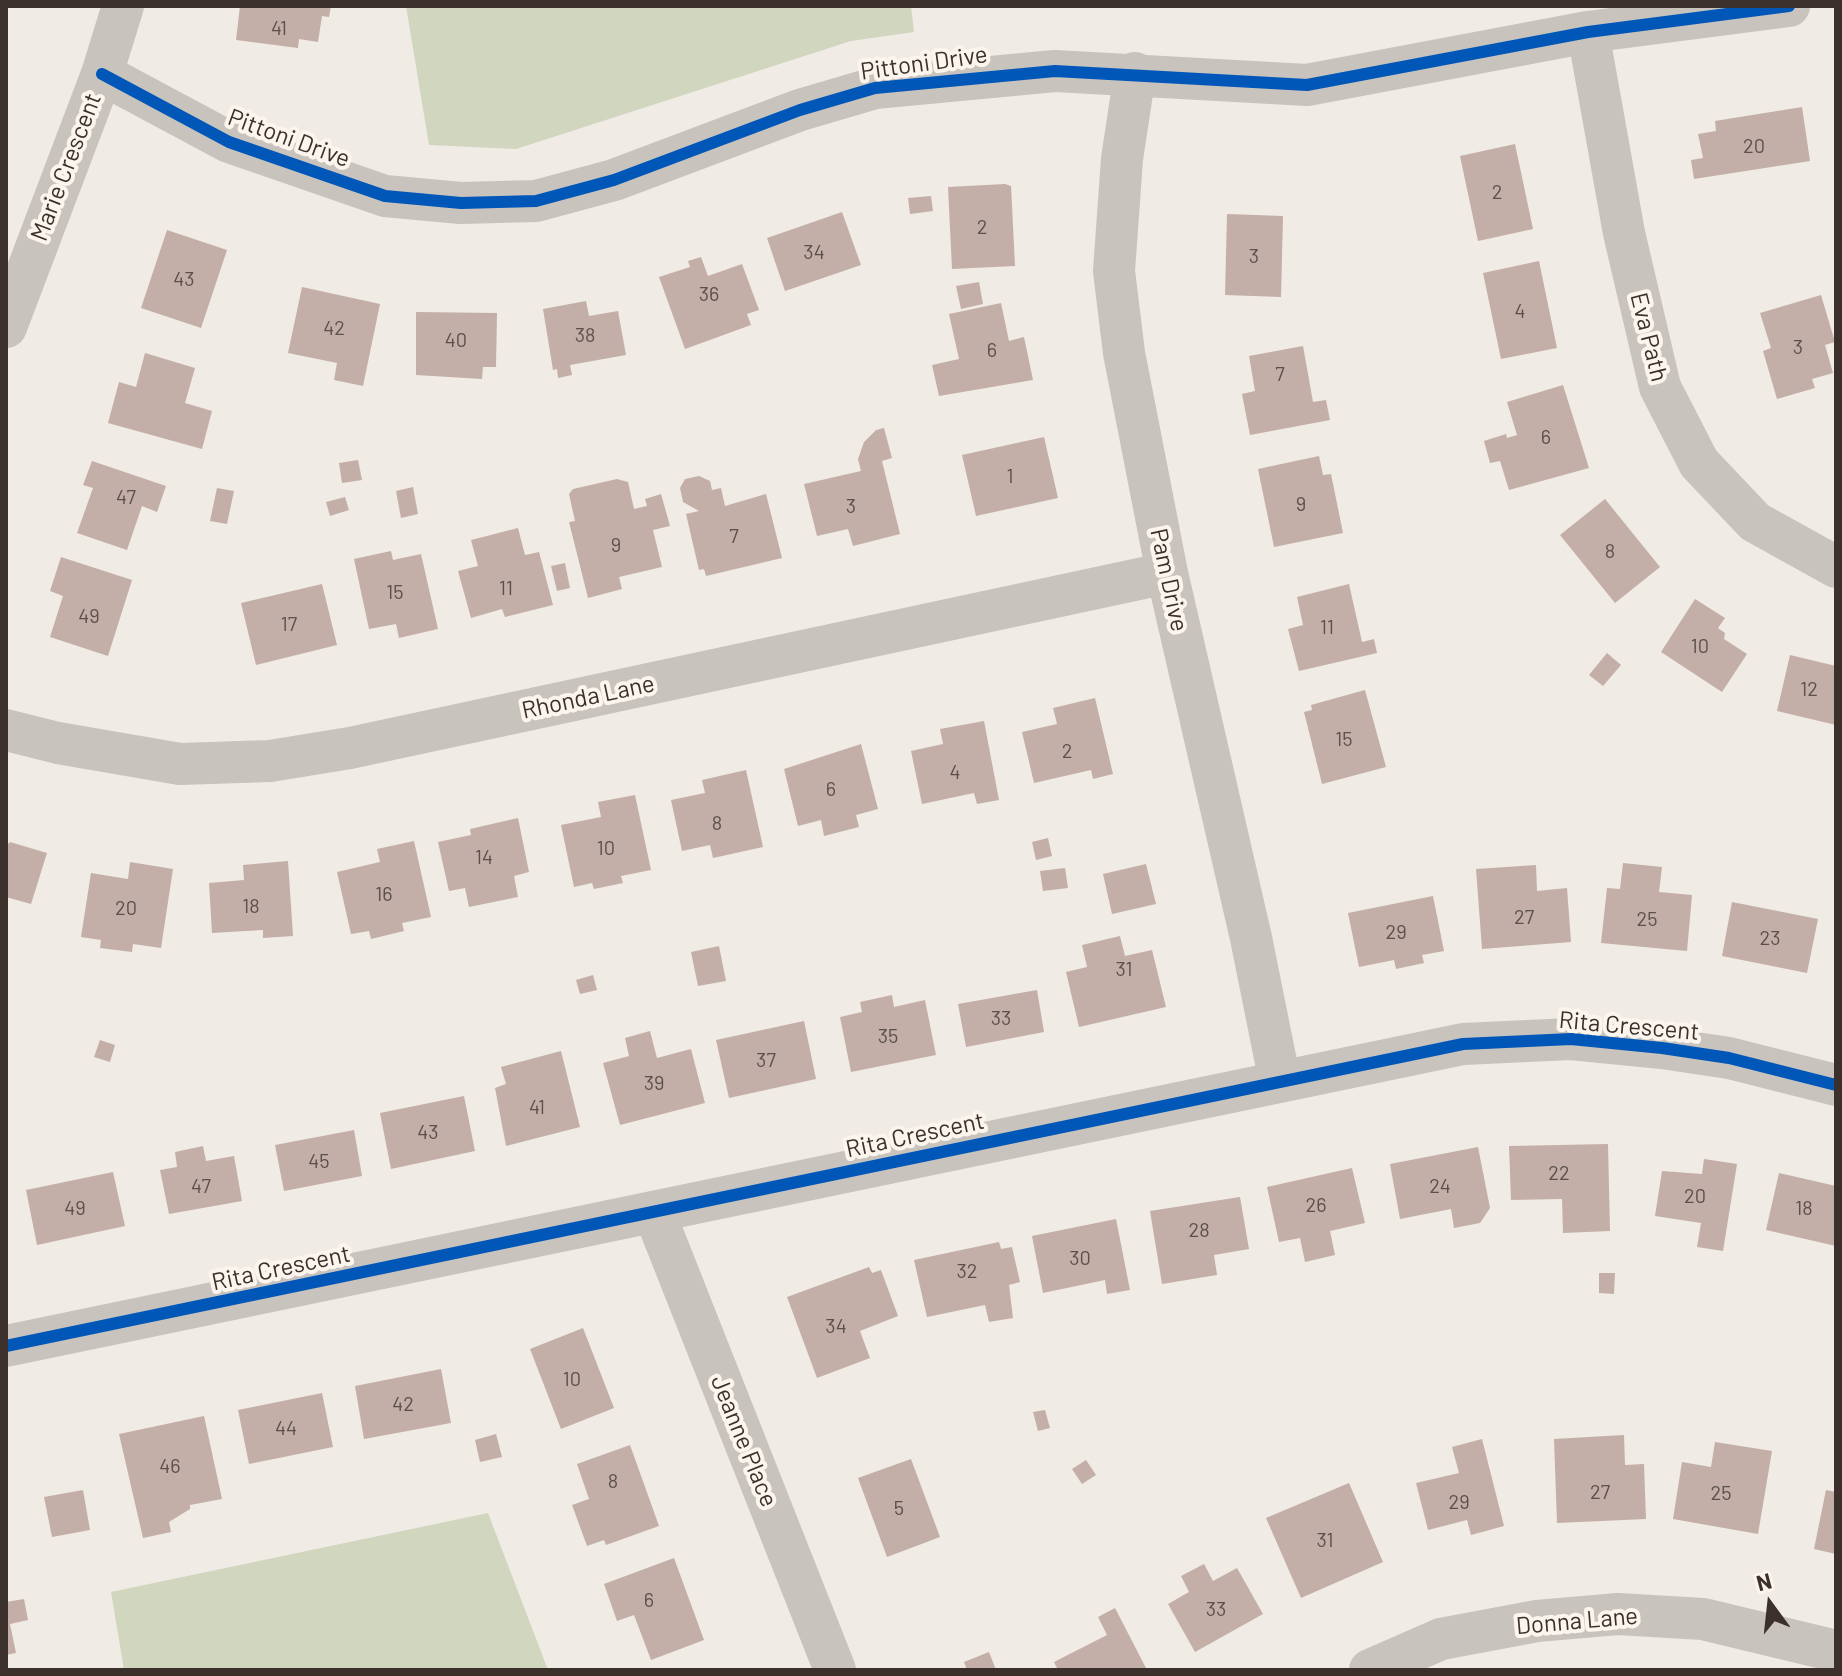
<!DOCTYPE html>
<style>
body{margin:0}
#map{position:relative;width:1842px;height:1676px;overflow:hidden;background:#f0ebe5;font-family:Barlow,sans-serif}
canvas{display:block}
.frame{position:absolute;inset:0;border:8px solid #3b302b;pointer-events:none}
.north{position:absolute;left:1730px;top:1564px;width:80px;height:80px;-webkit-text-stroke:6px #fbf5ee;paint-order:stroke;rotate:345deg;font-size:22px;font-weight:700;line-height:32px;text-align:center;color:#3b302b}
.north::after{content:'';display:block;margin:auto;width:28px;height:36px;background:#3b302b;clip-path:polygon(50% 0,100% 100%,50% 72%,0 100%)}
</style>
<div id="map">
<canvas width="1842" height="1676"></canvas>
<div class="frame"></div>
<div class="north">N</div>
</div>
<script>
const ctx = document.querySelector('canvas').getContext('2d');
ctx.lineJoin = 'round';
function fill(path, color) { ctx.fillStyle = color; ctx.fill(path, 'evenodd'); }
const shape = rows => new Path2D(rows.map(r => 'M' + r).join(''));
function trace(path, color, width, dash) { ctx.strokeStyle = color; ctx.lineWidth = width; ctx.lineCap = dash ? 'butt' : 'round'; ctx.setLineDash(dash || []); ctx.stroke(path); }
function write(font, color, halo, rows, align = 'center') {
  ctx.font = font + ' Barlow,sans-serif'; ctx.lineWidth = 8; ctx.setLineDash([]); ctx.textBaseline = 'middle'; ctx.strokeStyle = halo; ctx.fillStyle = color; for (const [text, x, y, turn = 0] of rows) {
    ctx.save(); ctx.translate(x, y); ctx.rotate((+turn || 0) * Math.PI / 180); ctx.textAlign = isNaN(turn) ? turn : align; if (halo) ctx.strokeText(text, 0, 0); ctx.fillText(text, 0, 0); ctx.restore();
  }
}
fill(shape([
 [406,6,911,6,914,32,851,41,516,149,429,145],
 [488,1513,548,1670,124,1670,111,1592]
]), '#d1d6bf');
fill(shape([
 [240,6,331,6,329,17,322,16,318,42,299,39,298,48,236,40],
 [1802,107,1810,161,1694,179,1691,160,1703,158,1698,134,1716,131,1715,121],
 [1515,144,1533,229,1478,241,1460,156],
 [1005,184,1011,186,1015,266,952,269,948,187],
 [931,196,933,211,910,214,908,198],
 [842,212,861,265,785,291,767,238],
 [1227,214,1283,216,1281,297,1225,295],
 [167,230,227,250,201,328,141,308],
 [701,257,708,276,742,264,759,310,747,314,751,325,685,349,659,277,690,267,688,261],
 [1539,261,1557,348,1501,359,1483,273],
 [979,282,983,304,961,309,956,286],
 [302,287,380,304,363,386,334,380,337,363,288,353],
 [1821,295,1835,342,1825,345,1833,373,1812,379,1815,388,1777,399,1763,351,1771,348,1760,313],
 [586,301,589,316,618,311,626,355,570,365,572,375,558,378,557,369,553,370,543,309],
 [1001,303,1009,341,1024,337,1033,380,939,396,932,365,959,359,949,314],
 [416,312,497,313,496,367,483,367,482,379,416,375],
 [1303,346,1313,402,1326,400,1330,420,1250,435,1242,394,1255,391,1249,356],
 [145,353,195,368,185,403,212,411,202,449,108,423,119,382,136,387],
 [1563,385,1589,468,1509,490,1500,461,1490,463,1484,441,1506,434,1507,438,1517,435,1507,402],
 [884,428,892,458,882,461,900,534,853,546,848,529,817,536,804,484,861,471,858,459,864,442,876,430],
 [1044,437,1058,498,976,516,962,455],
 [1319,456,1323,475,1331,474,1343,533,1274,547,1258,469],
 [358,460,362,480,342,483,339,463],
 [92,461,166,486,157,512,142,506,127,550,77,533,93,488,83,485],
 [699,476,710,481,712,490,721,488,725,506,766,494,782,558,706,576,704,569,699,570,686,514,699,511,683,502,680,488,685,479],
 [617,479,628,482,634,509,647,506,645,499,661,494,670,526,653,530,662,567,619,577,622,589,588,598,569,522,575,521,569,494,573,489],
 [413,487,418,514,401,518,396,491],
 [217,488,234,491,227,524,210,521],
 [345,497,349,510,330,516,326,502],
 [1605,499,1660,567,1615,603,1560,535],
 [518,528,525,555,539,552,553,605,505,617,502,609,471,618,458,571,478,566,471,540],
 [391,551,393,560,421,554,438,629,399,638,396,624,369,629,354,559],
 [61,557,132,580,108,656,50,637,63,596,50,591],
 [565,563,570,588,557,591,551,566],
 [322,584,337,645,256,665,241,603],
 [1349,584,1362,642,1374,639,1377,653,1299,671,1288,629,1303,625,1297,597],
 [1695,599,1725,618,1718,628,1725,633,1724,639,1747,654,1722,692,1661,652],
 [1607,653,1621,665,1603,686,1589,675],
 [1790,655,1836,666,1836,725,1777,711],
 [1365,690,1386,767,1322,784,1304,712,1312,710,1311,705],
 [1095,698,1113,774,1093,779,1091,770,1034,783,1022,732,1057,724,1053,708],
 [984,721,999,800,977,804,974,793,922,804,911,751,943,744,940,729],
 [861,744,878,809,856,815,859,827,824,836,821,820,798,826,784,769],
 [746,770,763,847,713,858,710,845,682,851,671,800,705,793,702,780],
 [635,795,651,870,621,876,623,883,594,889,592,883,574,887,561,825,601,817,598,802],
 [518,818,529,872,514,876,518,897,469,907,465,888,449,891,438,842,471,835,470,829],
 [1048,838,1052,856,1036,860,1032,842],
 [414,841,431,917,402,923,404,931,371,939,369,931,351,934,337,872,380,862,377,849],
 [10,842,47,853,31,904,6,897,6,846],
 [288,861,293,936,263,938,263,930,212,933,209,883,244,880,243,865],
 [130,862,173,869,161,948,133,944,132,952,100,948,101,940,81,937,91,873,128,879],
 [1623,863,1662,867,1659,892,1692,895,1687,951,1601,943,1607,888,1620,889],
 [1146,864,1156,904,1112,914,1103,874],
 [1536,865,1537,891,1567,888,1571,942,1482,949,1476,869],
 [1065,868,1068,888,1043,891,1040,871],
 [1433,896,1444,951,1422,955,1424,963,1396,969,1394,960,1359,967,1348,913],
 [1732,902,1818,919,1807,973,1722,956],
 [1120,936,1125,956,1152,950,1166,1007,1079,1027,1066,972,1087,967,1082,945],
 [719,946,726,981,698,986,691,952],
 [593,975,597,990,580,994,576,980],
 [1037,990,1044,1032,966,1047,958,1004],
 [892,995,894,1007,925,1000,936,1055,851,1072,840,1017,862,1012,860,1002],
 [804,1021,816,1079,729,1098,716,1040],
 [650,1031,657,1058,691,1049,705,1103,620,1125,603,1063,629,1056,625,1038],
 [100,1040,115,1045,110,1062,94,1057],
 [561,1051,580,1127,506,1146,495,1088,506,1084,501,1067],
 [464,1096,475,1151,391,1169,380,1113],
 [354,1130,362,1176,284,1191,275,1145],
 [1608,1144,1610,1231,1563,1233,1562,1199,1511,1200,1509,1146],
 [203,1146,206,1161,234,1156,242,1201,169,1214,160,1170,177,1167,175,1152],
 [1478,1147,1490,1208,1480,1223,1454,1228,1451,1209,1400,1219,1390,1164],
 [1704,1159,1737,1164,1723,1251,1697,1247,1701,1223,1655,1216,1662,1171,1702,1174],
 [1352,1168,1365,1223,1330,1231,1335,1255,1305,1262,1300,1238,1279,1242,1267,1187],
 [113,1172,125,1226,37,1245,26,1190],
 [1779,1173,1836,1186,1836,1246,1766,1230],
 [1240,1197,1249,1249,1214,1255,1217,1275,1162,1284,1150,1211],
 [1116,1219,1130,1290,1107,1294,1105,1280,1043,1293,1032,1236],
 [999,1242,1001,1249,1012,1247,1020,1282,1009,1285,1013,1318,989,1322,985,1305,927,1317,914,1260],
 [869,1267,872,1273,881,1270,898,1316,860,1331,870,1358,817,1378,787,1297],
 [1599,1273,1615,1273,1614,1294,1599,1293],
 [583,1328,614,1408,561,1429,530,1349],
 [441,1369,451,1423,364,1439,355,1386],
 [322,1393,333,1447,249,1464,238,1410],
 [1045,1410,1050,1428,1038,1431,1033,1412],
 [204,1416,222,1499,190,1505,190,1509,169,1522,171,1532,143,1538,119,1434],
 [496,1434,502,1457,480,1462,475,1440],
 [1624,1435,1625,1465,1644,1464,1646,1519,1557,1523,1554,1439],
 [1482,1439,1504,1526,1471,1535,1467,1520,1428,1530,1416,1483,1459,1473,1452,1447],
 [1715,1442,1772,1451,1758,1534,1673,1519,1682,1462,1711,1467],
 [630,1445,659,1526,606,1545,604,1540,587,1546,572,1505,589,1499,577,1464],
 [911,1459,940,1537,887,1557,858,1478],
 [1086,1460,1096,1475,1082,1484,1072,1469],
 [1349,1483,1383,1562,1301,1598,1266,1518],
 [83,1490,90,1530,52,1537,44,1497],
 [1826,1490,1836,1492,1836,1554,1814,1549],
 [674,1558,704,1640,651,1660,634,1615,617,1621,604,1584],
 [1204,1564,1213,1581,1237,1568,1263,1614,1195,1652,1168,1604,1189,1592,1181,1576],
 [24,1599,28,1620,10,1624,16,1653,6,1655,6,1602],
 [1115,1608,1147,1670,1058,1670,1054,1662,1107,1635,1098,1617],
 [989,1652,996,1670,967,1670,964,1662]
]), '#c3afa7');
trace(shape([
 [1588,32,1624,233,1660,387,1699,463,1755,522,1836,567],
 [1135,73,1122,159,1114,271,1124,353,1167,573,1251,938,1280,1082],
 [102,74,229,142,385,196,461,203,536,201,614,180,800,110,875,88,1055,71,1307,85,1588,32,1789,6],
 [6,327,102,74,123,6],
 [6,730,58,743,180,764,270,761,350,748,1167,573],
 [654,1212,835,1670],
 [6,1346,1463,1044,1571,1039,1662,1048,1729,1058,1836,1085],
 [1370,1670,1441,1639,1537,1621,1618,1614,1703,1619,1836,1651]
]), '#c9c3be', 42);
trace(shape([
 [102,74,229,142,385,196,461,203,536,201,614,180,800,110,875,88,1055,71,1307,85,1588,32,1789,6],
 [6,1346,1463,1044,1571,1039,1662,1048,1729,1058,1836,1085]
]), '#0057b8', 12);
write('20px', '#5d504a', null, [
 ["41",279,28],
 ["20",1754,146],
 ["2",1497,192],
 ["2",982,227],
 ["34",814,252],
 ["3",1254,256],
 ["43",184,279],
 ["36",709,294],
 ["4",1520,311],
 ["42",334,328],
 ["38",585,335],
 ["40",456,340],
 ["3",1798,347],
 ["6",992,350],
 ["7",1280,374],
 ["6",1546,437],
 ["1",1010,476],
 ["47",126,497],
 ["9",1301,504],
 ["3",851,506],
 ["7",734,536],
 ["9",616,545],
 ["8",1610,551],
 ["11",506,588],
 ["15",395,592],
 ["49",89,616],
 ["17",289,624],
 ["11",1327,627],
 ["10",1700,646],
 ["12",1809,689],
 ["15",1344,739],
 ["2",1067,751],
 ["4",955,772],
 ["6",831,789],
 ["8",717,823],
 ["10",606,848],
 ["14",484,857],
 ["16",384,894],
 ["18",251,906],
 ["20",126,908],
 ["27",1524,917],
 ["25",1647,919],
 ["29",1396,932],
 ["23",1770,938],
 ["31",1124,969],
 ["33",1001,1018],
 ["35",888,1036],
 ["37",766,1060],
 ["39",654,1083],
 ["41",537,1107],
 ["43",428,1132],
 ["45",319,1161],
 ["22",1559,1173],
 ["47",201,1186],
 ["24",1440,1186],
 ["20",1695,1196],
 ["26",1316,1205],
 ["49",75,1208],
 ["18",1804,1208],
 ["28",1199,1230],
 ["30",1080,1258],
 ["32",967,1271],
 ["34",836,1326],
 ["10",572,1379],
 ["42",403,1404],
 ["44",286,1428],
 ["46",170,1466],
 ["8",613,1481],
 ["27",1600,1492],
 ["25",1721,1493],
 ["29",1459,1502],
 ["5",899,1508],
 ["31",1325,1540],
 ["6",649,1600],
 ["33",1216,1609]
]);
write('24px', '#3b302b', '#fbf5ee', [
 ["Pittoni Drive",924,63,-8],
 ["Pittoni Drive",289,138,20],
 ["Marie Crescent",66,167,-69],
 ["Eva Path",1649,337,76],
 ["Pam Drive",1169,580,78],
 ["Rhonda Lane",588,697,-12],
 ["Rita Crescent",1629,1026,5],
 ["Rita Crescent",915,1135,-12],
 ["Rita Crescent",281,1268,-12],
 ["Jeanne Place",744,1441,68],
 ["Donna Lane",1577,1621,-5]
]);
</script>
